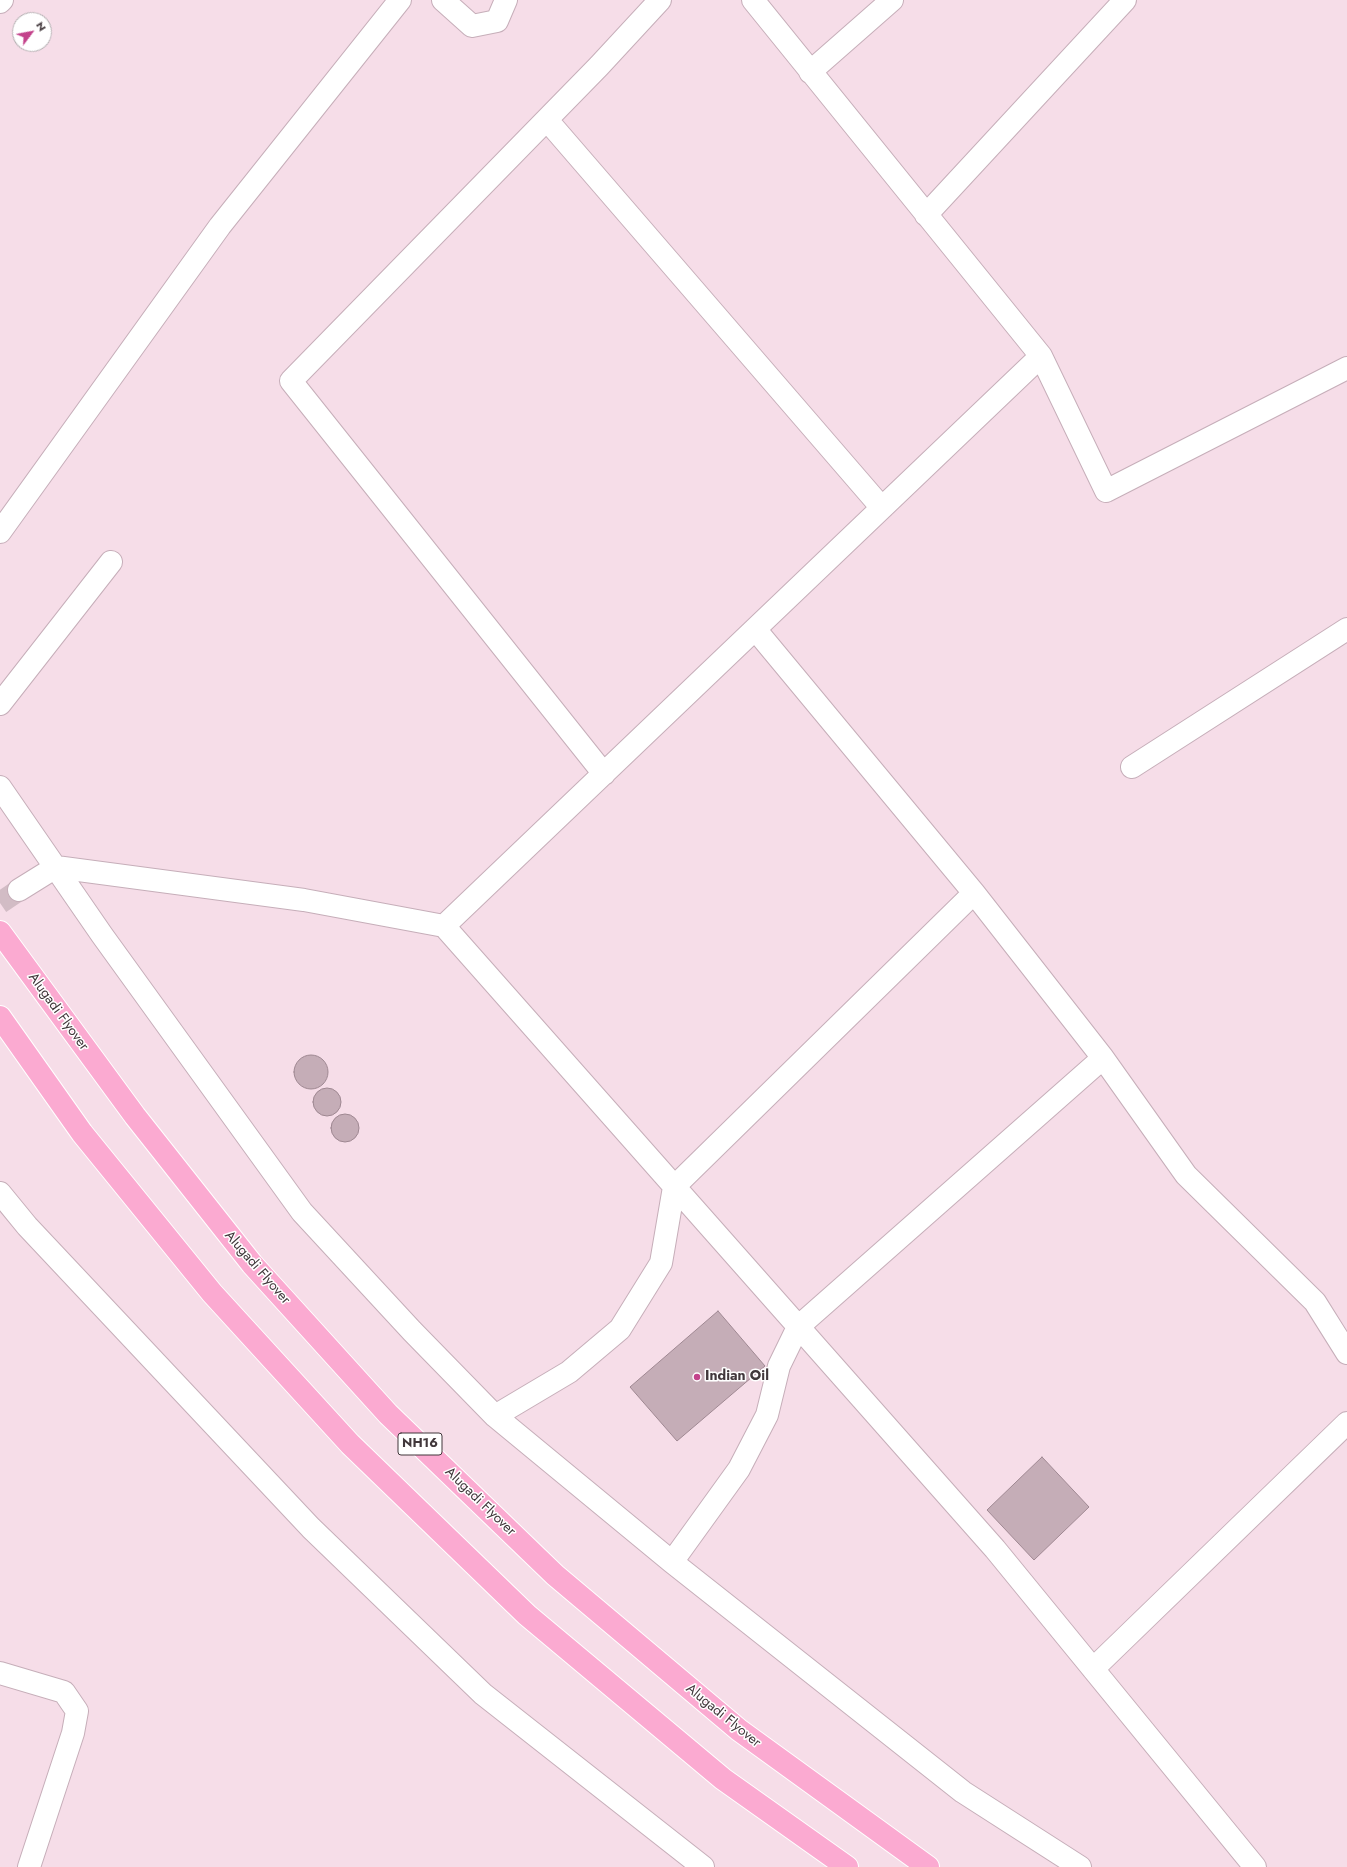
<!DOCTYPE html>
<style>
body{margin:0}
#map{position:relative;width:1347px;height:1867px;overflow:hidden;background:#f6dde8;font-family:Jost,sans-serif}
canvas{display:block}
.north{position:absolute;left:12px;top:12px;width:40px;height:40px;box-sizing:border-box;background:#fff;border:1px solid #b3afb1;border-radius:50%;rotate:58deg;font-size:11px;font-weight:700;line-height:16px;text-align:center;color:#41373b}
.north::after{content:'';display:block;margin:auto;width:14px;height:18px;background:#c3428b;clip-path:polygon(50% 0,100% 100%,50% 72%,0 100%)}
</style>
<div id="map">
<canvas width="1347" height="1867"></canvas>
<div class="north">N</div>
</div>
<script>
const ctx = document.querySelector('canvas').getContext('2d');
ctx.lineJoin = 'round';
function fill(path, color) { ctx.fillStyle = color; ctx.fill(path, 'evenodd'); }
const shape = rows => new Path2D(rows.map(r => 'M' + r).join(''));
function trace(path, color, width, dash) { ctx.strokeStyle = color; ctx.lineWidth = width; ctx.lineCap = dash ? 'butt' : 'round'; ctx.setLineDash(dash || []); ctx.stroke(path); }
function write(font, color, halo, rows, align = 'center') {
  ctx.font = font + ' Jost,sans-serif'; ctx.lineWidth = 3; ctx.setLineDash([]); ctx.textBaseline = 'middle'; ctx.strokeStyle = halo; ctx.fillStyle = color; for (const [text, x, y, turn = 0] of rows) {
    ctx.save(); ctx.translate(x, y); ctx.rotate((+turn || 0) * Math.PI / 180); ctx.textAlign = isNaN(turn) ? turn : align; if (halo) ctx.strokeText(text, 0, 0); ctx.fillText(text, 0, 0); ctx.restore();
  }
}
const building = shape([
 '294 1072a17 17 0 1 1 34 0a17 17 0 1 1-34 0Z',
 '313 1102a14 14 0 1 1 28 0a14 14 0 1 1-28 0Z',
 '331 1128a14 14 0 1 1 28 0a14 14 0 1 1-28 0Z',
 [718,1311,765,1366,677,1441,630,1387,718,1311],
 [1042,1457,1089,1507,1034,1560,987,1510,1042,1457]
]);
fill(building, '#c5adb7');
trace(building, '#9f8892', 1);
trace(shape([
 [0,903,19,890]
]), '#d2bcc5', 22, [22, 11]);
const minor = shape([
 [443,0,472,26,497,21,506,0],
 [753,0,1041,356],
 [0,2,2,0],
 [810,72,892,0],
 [547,120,882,508],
 [926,215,1125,0],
 [0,532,220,226,400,0],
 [755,629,974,893],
 [0,704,111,562],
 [1132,767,1347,629],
 [604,774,291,381,599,66,660,0],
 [0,787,102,935,302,1212,412,1331,495,1416,672,1562,963,1792,1080,1867],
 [19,890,56,867,304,900,444,926,995,1549,1255,1867],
 [444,926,1041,356,1106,491,1347,368],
 [0,1193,27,1226,311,1528,483,1694,703,1867],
 [495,1416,569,1372,620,1329,661,1263,674,1187,974,893,1103,1058,1186,1175,1315,1302,1347,1353],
 [672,1562,739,1469,767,1415,779,1366,798,1327,1103,1058],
 [1093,1669,1347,1423],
 [0,1673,64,1692,77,1711,73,1733,29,1867]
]);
const highway = shape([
 [0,932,135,1116,252,1264,388,1414,555,1575,739,1730,928,1867],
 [0,1017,82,1133,212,1293,350,1444,527,1615,723,1779,847,1867]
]);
trace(minor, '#c6aeb9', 24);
trace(highway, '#fff', 24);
trace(minor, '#fff', 22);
trace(highway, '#fbaad1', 22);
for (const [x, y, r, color] of [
 [697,1377,4,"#c3428b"]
]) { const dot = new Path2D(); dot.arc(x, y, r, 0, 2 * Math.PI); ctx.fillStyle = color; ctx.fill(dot); trace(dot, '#fff', 1.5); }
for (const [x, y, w] of [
 [420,1444,44]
]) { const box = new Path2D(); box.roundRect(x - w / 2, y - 11, w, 22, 3); ctx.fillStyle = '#fff'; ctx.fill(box); trace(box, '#41373b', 1); }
write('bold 13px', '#41373b', null, [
 ["NH16",420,1444]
]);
write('14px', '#41373b', '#fff', [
 ["Alugadi Flyover",58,1012,54],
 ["Alugadi Flyover",257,1268,49],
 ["Alugadi Flyover",480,1502,44],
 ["Alugadi Flyover",723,1716,39]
]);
write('bold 14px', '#41373b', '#fff', [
 ["Indian Oil",705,1377]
], 'left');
</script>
